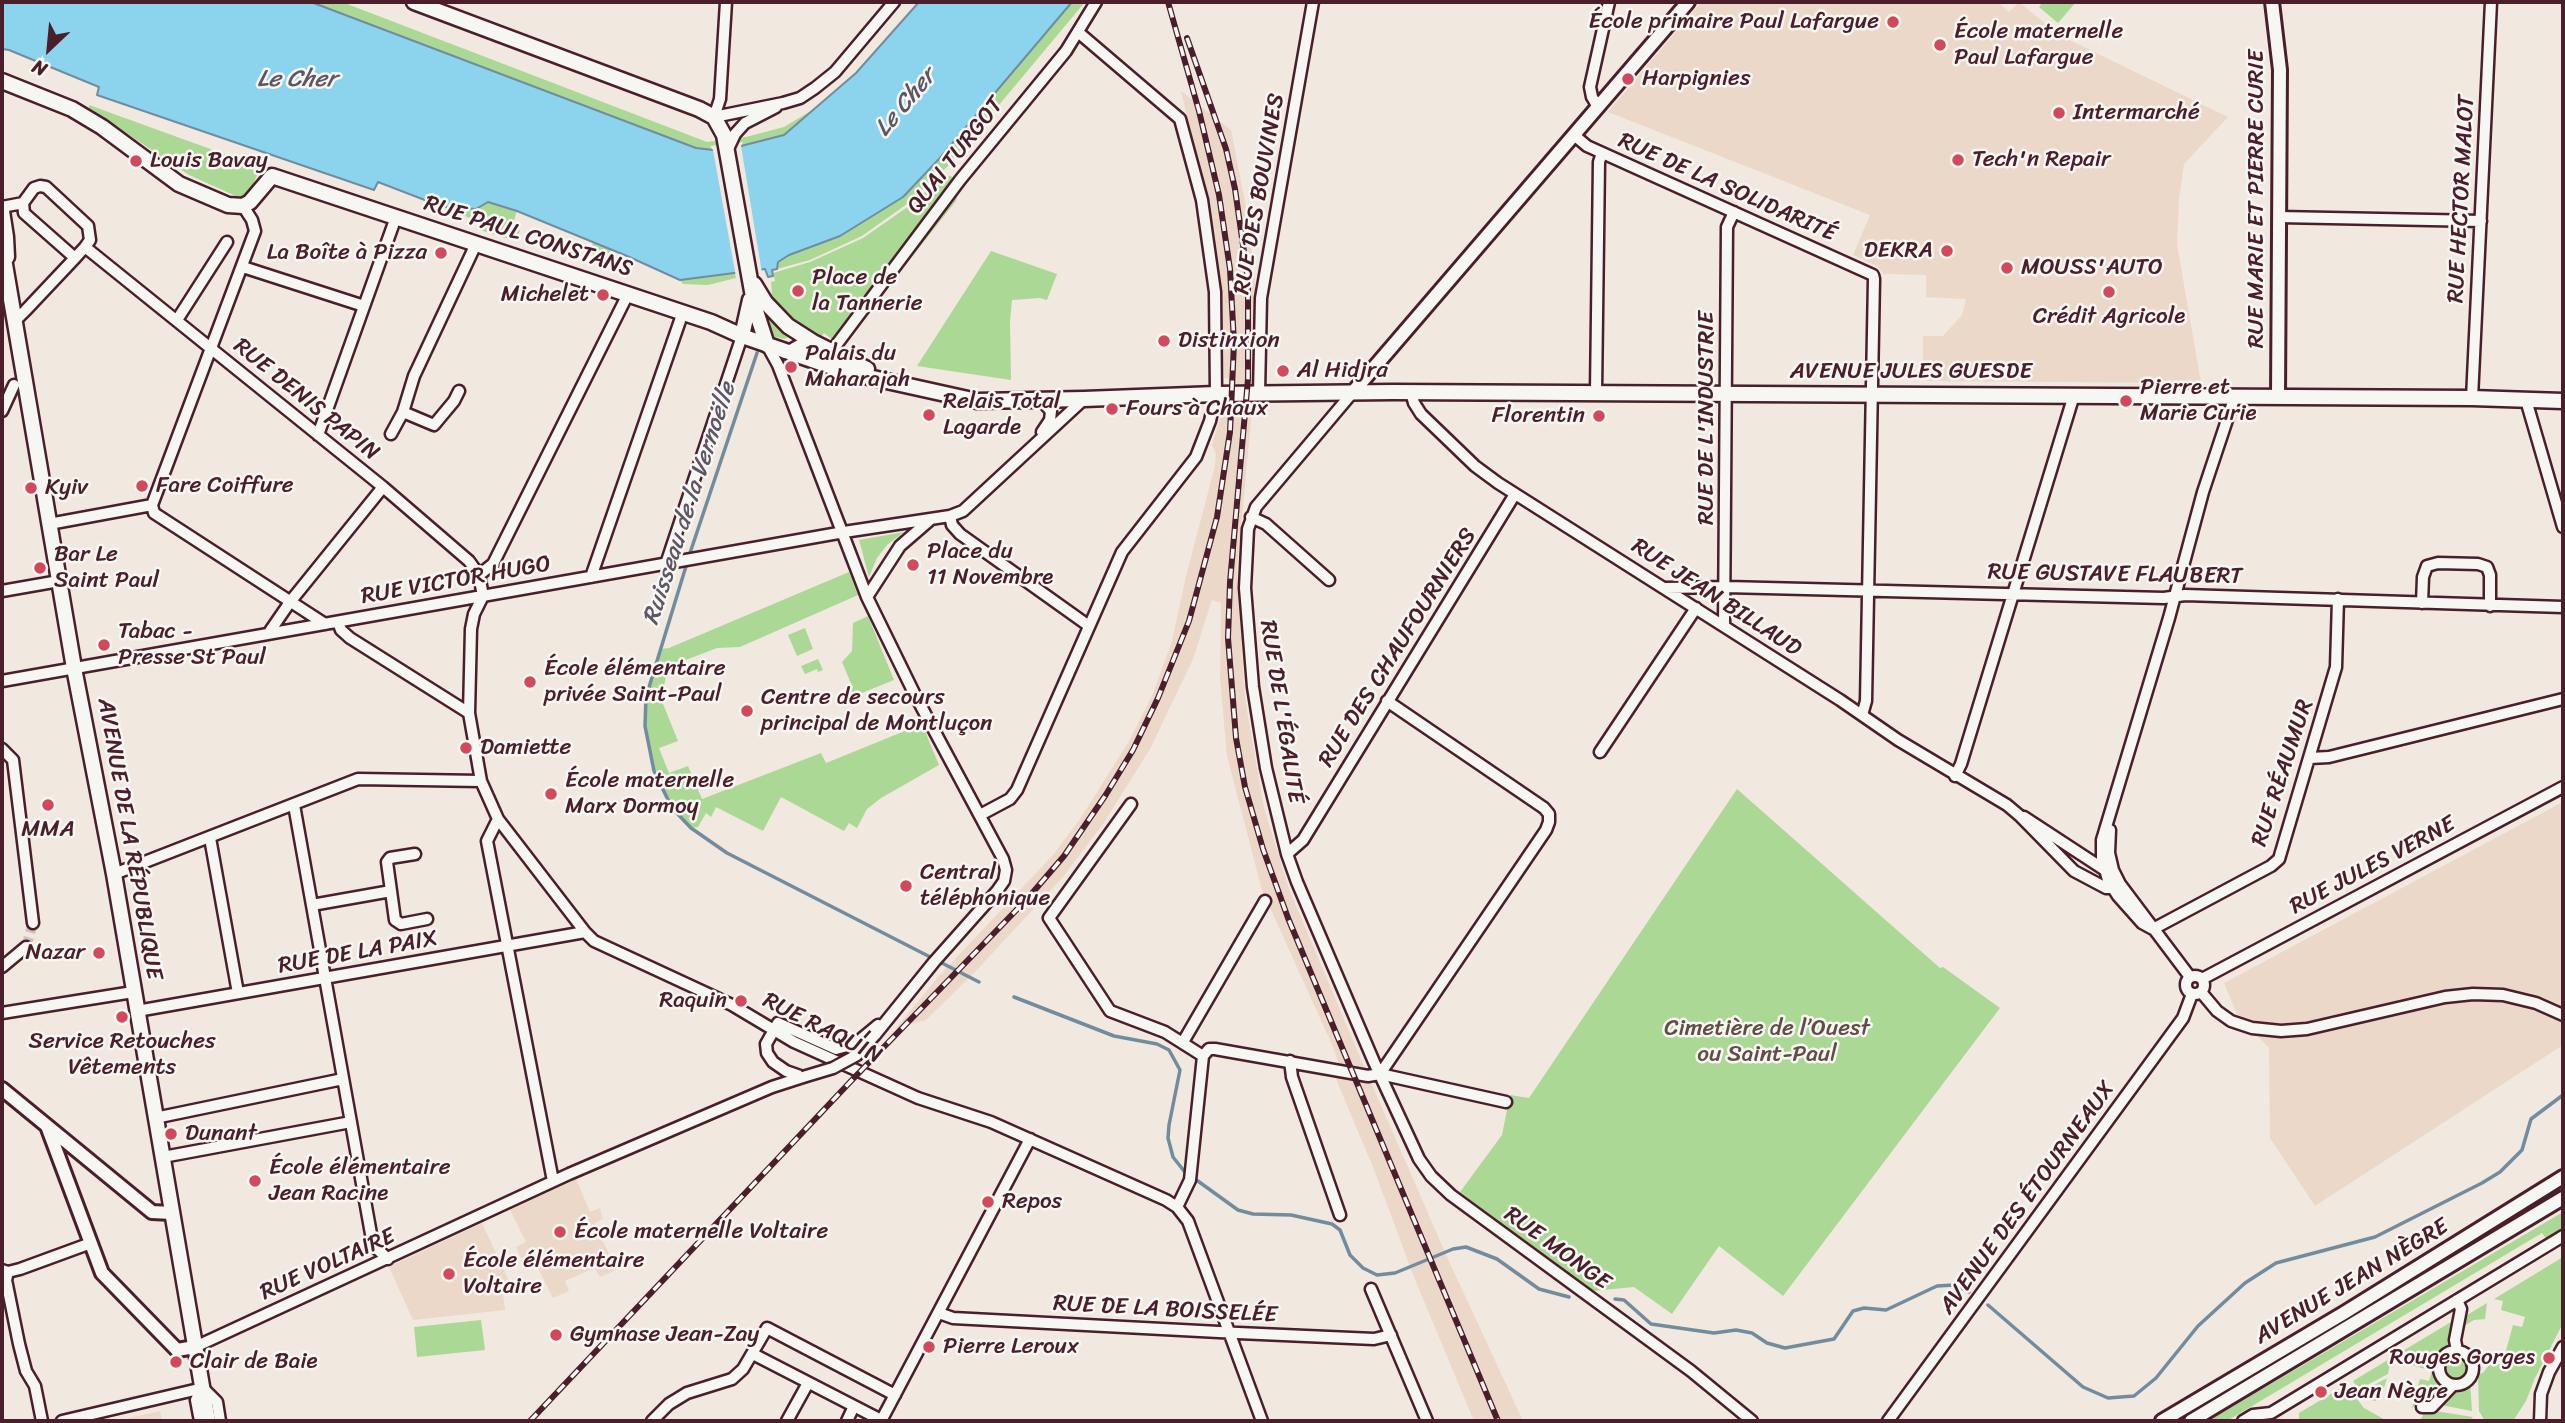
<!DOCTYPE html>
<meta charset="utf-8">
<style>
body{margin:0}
#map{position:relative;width:2565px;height:1423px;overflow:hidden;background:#f1e8df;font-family:Sriracha,sans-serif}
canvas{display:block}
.frame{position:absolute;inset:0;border:4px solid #4a1f2b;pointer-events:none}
.north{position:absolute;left:14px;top:14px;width:70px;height:70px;-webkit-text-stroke:5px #f6f6f2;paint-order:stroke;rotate:206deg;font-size:19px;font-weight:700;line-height:28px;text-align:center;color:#4a1f2b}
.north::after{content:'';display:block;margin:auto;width:24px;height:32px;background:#4a1f2b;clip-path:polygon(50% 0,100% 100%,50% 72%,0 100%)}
</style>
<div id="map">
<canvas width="2565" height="1423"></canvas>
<div class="frame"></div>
<div class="north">N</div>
</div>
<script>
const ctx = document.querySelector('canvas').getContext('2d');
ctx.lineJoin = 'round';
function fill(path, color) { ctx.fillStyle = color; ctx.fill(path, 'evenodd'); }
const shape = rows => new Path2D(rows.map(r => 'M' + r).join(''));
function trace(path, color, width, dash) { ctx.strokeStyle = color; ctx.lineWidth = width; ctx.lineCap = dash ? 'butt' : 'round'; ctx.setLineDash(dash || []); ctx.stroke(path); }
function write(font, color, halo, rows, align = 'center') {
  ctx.font = font + ' Sriracha,sans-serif'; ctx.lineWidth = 5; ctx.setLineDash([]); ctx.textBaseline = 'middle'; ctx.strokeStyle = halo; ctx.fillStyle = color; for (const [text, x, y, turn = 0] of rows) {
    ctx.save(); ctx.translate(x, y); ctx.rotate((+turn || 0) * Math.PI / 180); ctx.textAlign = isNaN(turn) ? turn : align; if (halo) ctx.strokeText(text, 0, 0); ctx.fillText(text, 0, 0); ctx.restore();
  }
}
fill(shape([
 [1701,2,1998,2,2009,12,2019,2,2059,35,2228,117,2184,164,2179,199,2177,244,2201,383,1927,381,1927,377,1923,376,1923,336,1943,336,1962,315,1966,299,1926,297,1926,275,1884,274,1877,266,1853,255,1870,215,1608,112],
 [1181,91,1231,130,1246,207,1256,288,1254,379,1250,409,1252,410,1237,569,1245,699,1264,808,1289,889,1363,1064,1448,1259,1523,1421,1474,1421,1414,1277,1373,1167,1336,1079,1343,1076,1333,1047,1262,890,1227,756,1220,679,1221,603,1212,600,1193,659,1150,749,1103,824,1063,877,975,972,926,1020,896,1028,938,977,1053,855,1080,819,1128,743,1152,696,1172,641,1186,576,1215,466,1216,454,1212,445,1223,409,1228,409,1229,379,1224,378,1219,290,1210,211],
 [2563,802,2563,1045,2315,1206,2270,1138,2269,1048,2237,1014,2224,983],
 [576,1179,590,1212,600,1208,603,1219,595,1223,616,1270,600,1277,595,1268,565,1281,569,1291,553,1298,531,1254,521,1258,516,1247,526,1242,510,1210],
 [482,1223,513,1290,503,1294,505,1310,413,1320,389,1267],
 [160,1411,162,1421,116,1421]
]), '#ecd8c8');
fill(shape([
 [311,2,342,2,707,142,746,137,784,127,819,106,784,135,741,146,713,150,696,149],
 [1072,2,1085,2,948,166,907,204,862,236,810,260,777,269,778,262,789,255,840,236,903,197,939,159],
 [2043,2,2076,2,2058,23,2039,7],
 [89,105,260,167,247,201,189,175,89,108],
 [951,176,960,184,956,201,851,334,833,340,824,333,818,341,773,306,771,282,775,281,773,273,810,262,863,238,909,206,941,177],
 [488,202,517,211,512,227,520,230,518,237,513,240,480,230,482,223,443,207,476,209],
 [593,242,611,249,607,259,590,253],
 [991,251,1057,274,1047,300,1040,298,1012,300,1010,322,1011,380,917,366],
 [735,273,736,278,708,285,683,284,680,280],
 [759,306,793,335,784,339,772,336],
 [904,532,887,545,877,558,869,577,859,540],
 [849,572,858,595,740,647,717,648,678,663,666,677,661,699,678,741,659,748,669,773,688,766,702,799,821,753,826,763,922,724,939,765,881,798,867,809,857,828,849,823,844,831,781,797,763,831,716,807,711,817,706,813,698,827,691,828,672,808,654,771,645,726,646,697,661,649,669,648],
 [868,616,894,680,852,697,848,688,852,686,842,662,852,651,853,623],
 [805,628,813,649,797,656,788,635],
 [818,659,823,670,818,672,817,669,805,674,801,666],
 [1737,789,1940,968,1943,967,2000,1008,1783,1296,1719,1246,1672,1314,1634,1287,1593,1291,1460,1192,1502,1135,1510,1095,1529,1098],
 [2563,1212,2563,1231,2547,1240,2542,1233,2227,1421,2208,1421],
 [2563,1257,2563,1323,2535,1378,2526,1401,2513,1421,2485,1421,2479,1411,2478,1374,2483,1373,2491,1362,2502,1365,2513,1325,2522,1327,2525,1317,2501,1310,2503,1301,2494,1299],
 [2487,1303,2485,1319,2474,1320,2462,1327,2467,1315],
 [2456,1319,2453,1348,2441,1354,2436,1362,2439,1380,2445,1386,2431,1402,2420,1401,2412,1408,2420,1379,2429,1381,2432,1371,2408,1364,2410,1354,2401,1352],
 [481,1320,485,1350,417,1357,414,1327],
 '2443 1368a13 13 0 1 1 26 0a13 13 0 1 1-26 0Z',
 [2391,1358,2388,1374,2365,1386,2361,1393,2353,1381],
 [2387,1378,2383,1391,2379,1391,2376,1401,2369,1400,2367,1394,2369,1388],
 [2470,1383,2472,1411,2441,1405,2459,1389,2466,1388],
 [2346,1385,2364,1408,2387,1421,2299,1421,2299,1413],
 [2435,1411,2473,1417,2469,1421,2420,1421,2424,1413,2432,1414]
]), '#acd896');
const water = shape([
 [2,2,311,2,696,148,713,150,741,146,784,135,856,73,919,2,1072,2,939,159,903,197,840,236,789,255,778,262,777,269,772,270,773,276,768,277,765,269,680,280,627,256,517,211,488,202,476,209,443,207,378,182,374,190,97,95,99,87,9,50,2,49,2,2]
]);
fill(water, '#8cd4ed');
trace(water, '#728c9f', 2);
fill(shape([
 [743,142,741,146,762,273,736,277,713,150,710,146]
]), '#f1e8df');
trace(shape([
 [689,556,757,353],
 [687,563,646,697,645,726,654,771,672,808,691,828,727,853,979,982],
 [1014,997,1114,1036,1157,1044,1169,1050,1180,1070,1169,1125,1168,1138,1173,1157,1184,1171,1238,1210,1253,1214,1291,1215,1332,1224,1340,1230,1350,1255,1363,1268,1377,1275,1395,1273,1453,1249,1466,1247,1497,1259,1539,1289,1569,1297],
 [1615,1299,1624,1300,1651,1324,1714,1333,1736,1330,1752,1333,1767,1343,1785,1348,1834,1339,1853,1311,1864,1308,1886,1310,1937,1286,1954,1285,1969,1292],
 [1988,1305,2083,1387,2108,1398,2134,1396,2156,1378,2198,1326,2245,1283,2276,1263,2375,1237,2482,1183,2500,1172,2522,1150,2531,1119,2563,1095]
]), '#728c9f', 3.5);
trace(shape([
 [26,947,33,923]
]), '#d0c0bb', 10, [10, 5]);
const minor = shape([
 [726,2,720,99,714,117,783,103,800,98,815,88,835,72,894,2],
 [1598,107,1592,97,1590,87,1609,2],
 [1574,135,1587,146,1873,275,1874,279,1868,596,1866,701,1862,715],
 [727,151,735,134,745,123,776,107],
 [2,207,23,203],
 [2279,217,2481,221],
 [85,247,383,487,469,561,479,575,483,596],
 [243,267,364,306],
 [177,320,227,242],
 [15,321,25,311,75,258,85,247,90,240,88,226,46,187,40,186,34,188,23,203,24,213,75,258],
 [767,345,778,365,867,597,914,693,1003,859,1006,870,1004,881,997,891,934,962,875,1035],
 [831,352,960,180,1066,51,1096,2],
 [785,353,799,345,819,352],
 [459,391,454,401,434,425,403,412,414,376,476,244],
 [1353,392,1256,507,1248,529,1245,588,1253,687,1266,768,1287,854,1297,882,1374,1062,1419,1159,1431,1176,1451,1195,1691,1371,1752,1421],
 [1411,392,1414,403,1421,414,1475,466,1498,483,1840,700,1898,740,2007,805,2020,816,2074,871,2106,888,2113,888,2120,884],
 [1596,392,1599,162,1602,153],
 [1259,393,1261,298,1313,2],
 [2472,398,2491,2],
 [1040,399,1051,411,1050,420,1042,432],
 [2526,400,2563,527],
 [2,411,14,385],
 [391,434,403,412],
 [318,435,396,217],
 [152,505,255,231,252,220,243,206],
 [152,505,154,513,325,624],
 [950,516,952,525,960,534,1089,626],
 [1251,517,1266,524,1329,580],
 [49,524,152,505],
 [666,564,742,336],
 [479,575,493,564,628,294],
 [591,577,683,312],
 [1666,588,1726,587,2164,598,2185,595,2563,607],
 [2,591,59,581],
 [483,596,474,614,471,629,469,713,481,781,498,819,585,932,594,941,732,1005,794,1042,918,1098,991,1122,1166,1200,1177,1207,1188,1221,1262,1421],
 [867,597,900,546,930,520],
 [2422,603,2423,577,2427,566,2438,563,2478,564,2487,567,2490,575,2490,606],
 [338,622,341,630,350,638,469,713],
 [1724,626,1727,227,1734,212],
 [268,634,290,602,383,487],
 [2,681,844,532,950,516,963,511,1084,399],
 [2,749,13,760,33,923],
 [1600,752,1696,608],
 [2310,758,2329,757,2563,699],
 [1955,776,1961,764,2074,395],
 [1131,804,1049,918,1110,1011,1165,1032,1203,1056],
 [294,805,373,1245,388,1259],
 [980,815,1010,799,1017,790,1122,552,1196,457,1210,421,1216,394,1215,292,1202,200,1180,119,1078,32],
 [2024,817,2105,870],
 [498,819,487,841,553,1181],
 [2110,830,2109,853,2113,870,2120,884,2190,977],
 [210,838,238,993],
 [1287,854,1303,840,1515,494],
 [114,874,358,779,481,781],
 [391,891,395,920,401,924,427,919],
 [312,905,391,891,387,862,390,858,415,854],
 [2153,929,2142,923,2118,896,2108,880,2102,859,2102,840,2169,618,2203,492,2235,396],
 [2153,929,2271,866,2279,859,2336,667,2338,599],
 [2,967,26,947],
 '2186 985a9 9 0 1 1 18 0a9 9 0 1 1-18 0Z',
 [2202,979,2563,787],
 [2201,992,2217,1011,2231,1021,2252,1028,2281,1031,2307,1029,2445,997,2473,994,2503,995,2536,1003,2563,1015],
 [137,1011,585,932],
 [2,1013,133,992],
 [1183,1042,1265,901],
 [1203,1056,1209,1049,1215,1049,1368,1076,1380,1074,1506,1102],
 [1290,1061,1292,1077,1340,1215],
 [1380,1074,1546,830,1549,822,1549,814,1544,808,1387,701],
 [803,1077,786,1071,773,1062,767,1053,766,1044,778,1023,836,1049,855,1044,878,1025],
 [155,1118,343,1079],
 [163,1157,351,1122],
 [1177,1207,1190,1180,1203,1056],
 [2,1270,8,1272,20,1269,91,1243],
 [8,1272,6,1280,19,1344,26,1371,35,1386,42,1421],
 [1371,1289,1427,1421],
 [939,1313,953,1318,1238,1333,1374,1339,1391,1335],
 [195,1347,569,1174,772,1087,803,1077],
 '2439 1368a17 17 0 1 1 34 0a17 17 0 1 1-34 0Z',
 [2457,1351,2455,1340,2461,1309,2457,1300],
 [753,1354,881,1420],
 [203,1388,217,1402,220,1421],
 [2422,1407,2432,1407,2453,1385],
 [62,1421,203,1388],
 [200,1421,196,1400,202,1388],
 [652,1421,669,1404,687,1393,732,1379,743,1369,767,1328,895,1395],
 [787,1421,808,1383],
 [847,1421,854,1406],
 [881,1421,1030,1139],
 [1888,1421,2183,1018,2192,994],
 [2243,1421,2253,1415,2271,1413,2563,1236],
 [2540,1421,2541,1394,2549,1372,2563,1347]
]);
const tertiary = shape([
 [2272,2,2280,70,2278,396]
]);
const secondary = shape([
 [1353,392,1688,2],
 [2,1089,152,1212,172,1213],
 [47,1126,102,1273,177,1350,195,1347],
 [2162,1421,2344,1313,2563,1177],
 [2191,1421,2563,1198]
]);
const primary = shape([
 [414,2,699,109,714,117,724,135,755,308,767,345],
 [2,81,72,109,102,127,179,184,228,205,243,206,250,202,272,176,711,322,742,336,832,367,864,376,977,401,1084,399,1216,394,1393,392,2472,398,2563,401],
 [2,211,6,237,7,257],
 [2,247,74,668,114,874,208,1421],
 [754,284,765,302,788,326,813,342,867,369],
 [742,336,750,300]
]);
trace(minor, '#4a1f2b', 15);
trace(tertiary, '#4a1f2b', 18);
trace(secondary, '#4a1f2b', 18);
trace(primary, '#4a1f2b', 19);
trace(minor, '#f6f6f2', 10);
trace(tertiary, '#f6f6f2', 12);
trace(secondary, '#f6f6f2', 12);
trace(primary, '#f6f6f2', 14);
const rail = shape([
 [1187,38,1226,149,1235,189,1248,280,1248,379,1230,582,1228,638,1236,738,1245,787,1263,849,1288,918,1498,1421],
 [530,1421,852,1080,1028,898,1064,856,1105,796,1133,750,1158,698,1189,621,1217,517,1230,432,1234,343,1230,269,1219,195,1199,111,1168,2]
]);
trace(rail, '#4a1f2b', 6);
trace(rail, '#f6f6f2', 3.5, [10]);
const minorBridge = shape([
 [803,1077,833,1068,857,1055,875,1035]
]);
trace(minorBridge, '#4a1f2b', 15, []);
trace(minorBridge, '#f6f6f2', 10);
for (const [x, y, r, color] of [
 [1893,22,7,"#d1495b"],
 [1940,45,7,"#d1495b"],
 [1628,79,7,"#d1495b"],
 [2059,113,7,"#d1495b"],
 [1958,160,7,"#d1495b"],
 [136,161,7,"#d1495b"],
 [1947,251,7,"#d1495b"],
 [441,253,7,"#d1495b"],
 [2007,268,7,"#d1495b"],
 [798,291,7,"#d1495b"],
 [2109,292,7,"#d1495b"],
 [603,295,7,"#d1495b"],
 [1164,341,7,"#d1495b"],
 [791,367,7,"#d1495b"],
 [1283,371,7,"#d1495b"],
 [2126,401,7,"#d1495b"],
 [1112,409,7,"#d1495b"],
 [929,415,7,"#d1495b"],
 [1599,416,7,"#d1495b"],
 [142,486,7,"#d1495b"],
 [31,488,7,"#d1495b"],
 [913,565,7,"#d1495b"],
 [40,568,7,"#d1495b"],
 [104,645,7,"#d1495b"],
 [530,682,7,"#d1495b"],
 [747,711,7,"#d1495b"],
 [466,748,7,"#d1495b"],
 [551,794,7,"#d1495b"],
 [48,805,7,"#d1495b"],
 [906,886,7,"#d1495b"],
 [99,953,7,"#d1495b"],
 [741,1001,7,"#d1495b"],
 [122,1017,7,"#d1495b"],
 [171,1134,7,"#d1495b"],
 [255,1181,7,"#d1495b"],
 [988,1202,7,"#d1495b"],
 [560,1232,7,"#d1495b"],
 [449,1274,7,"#d1495b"],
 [556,1335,7,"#d1495b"],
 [929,1347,7,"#d1495b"],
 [2549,1358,7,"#d1495b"],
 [176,1362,7,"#d1495b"],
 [2321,1392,7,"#d1495b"]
]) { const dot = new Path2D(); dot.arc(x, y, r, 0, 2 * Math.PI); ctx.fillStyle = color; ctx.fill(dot); trace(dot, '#f6f6f2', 2.5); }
write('23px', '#4a1f2b', '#f6f6f2', [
 ["École primaire Paul Lafargue",1879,22,"right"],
 ["École maternelle",1954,32],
 ["Paul Lafargue",1954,58],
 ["Harpignies",1642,79],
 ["Intermarché",2073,113],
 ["Tech'n Repair",1972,160],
 ["Louis Bavay",150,161],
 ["DEKRA",1933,251,"right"],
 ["La Boîte à Pizza",427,253,"right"],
 ["MOUSS'AUTO",2021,268],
 ["Place de",812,278],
 ["la Tannerie",812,304],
 ["Michelet",589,295,"right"],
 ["Crédit Agricole",2109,317,"center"],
 ["Distinxion",1178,341],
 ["Palais du",805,354],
 ["Maharajah",805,380],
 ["Al Hidjra",1297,371],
 ["Pierre et",2140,388],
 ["Marie Curie",2140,414],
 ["Relais Total",943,402],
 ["Lagarde",943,428],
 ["Fours à Chaux",1126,409],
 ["Florentin",1585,416,"right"],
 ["Fare Coiffure",156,486],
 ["Kyiv",45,488],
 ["Place du",927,552],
 ["11 Novembre",927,578],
 ["Bar Le",54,555],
 ["Saint Paul",54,581],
 ["Tabac -",118,632],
 ["Presse St Paul",118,658],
 ["École élémentaire",544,669],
 ["privée Saint-Paul",544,695],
 ["Centre de secours",761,698],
 ["principal de Montluçon",761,724],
 ["Damiette",480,748],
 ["École maternelle",565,781],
 ["Marx Dormoy",565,807],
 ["MMA",48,830,"center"],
 ["Central",920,873],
 ["téléphonique",920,899],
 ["Nazar",85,953,"right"],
 ["Raquin",727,1001,"right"],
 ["Service Retouches",122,1042,"center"],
 ["Vêtements",122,1068,"center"],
 ["Dunant",185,1134],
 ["École élémentaire",269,1168],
 ["Jean Racine",269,1194],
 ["Repos",1002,1202],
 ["École maternelle Voltaire",574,1232],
 ["École élémentaire",463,1261],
 ["Voltaire",463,1287],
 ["Gymnase Jean-Zay",570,1335],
 ["Pierre Leroux",943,1347],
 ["Rouges Gorges",2535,1358,"right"],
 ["Clair de Baie",190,1362],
 ["Jean Nègre",2335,1392]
], 'left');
write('23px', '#4a1f2b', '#f6f6f2', [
 ["QUAI TURGOT",956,156,-52],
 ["RUE DE LA SOLIDARITÉ",1727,188,24],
 ["RUE DES BOUVINES",1260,194,-80],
 ["RUE MARIE ET PIERRE CURIE",2257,199,-90],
 ["RUE HECTOR MALOT",2462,199,-87],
 ["RUE PAUL CONSTANS",528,237,18],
 ["AVENUE JULES GUESDE",1911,372],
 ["RUE DENIS PAPIN",306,400,39],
 ["RUE DE L'INDUSTRIE",1707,418,-90],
 ["RUE GUSTAVE FLAUBERT",2115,575,1],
 ["RUE VICTOR HUGO",456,581,-10],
 ["RUE JEAN BILLAUD",1716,598,33],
 ["RUE DES CHAUFOURNIERS",1398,648,-58],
 ["RUE DE L'ÉGALITÉ",1281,712,81],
 ["RUE RÉAUMUR",2283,773,-72],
 ["AVENUE DE LA RÉPUBLIQUE",129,839,80],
 ["RUE JULES VERNE",2373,866,-28],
 ["RUE DE LA PAIX",358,953,-10],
 ["RUE RAQUIN",822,1029,27],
 ["AVENUE DES ÉTOURNEAUX",2028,1198,-54],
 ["RUE MONGE",1557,1249,36],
 ["RUE VOLTAIRE",328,1265,-24],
 ["AVENUE JEAN NÈGRE",2352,1282,-31],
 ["RUE DE LA BOISSELÉE",1165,1310,3]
]);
write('23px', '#624d46', '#f6f6f2', [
 ["Cimetière de l’Ouest",1767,1029],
 ["ou Saint-Paul",1767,1055]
]);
write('italic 24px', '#5e5565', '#f6f6f2', [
 ["Le Cher",297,80],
 ["Le Cher",906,103,-50],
 ["Ruisseau de la Vernoëlle",690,504,-72]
]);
</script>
